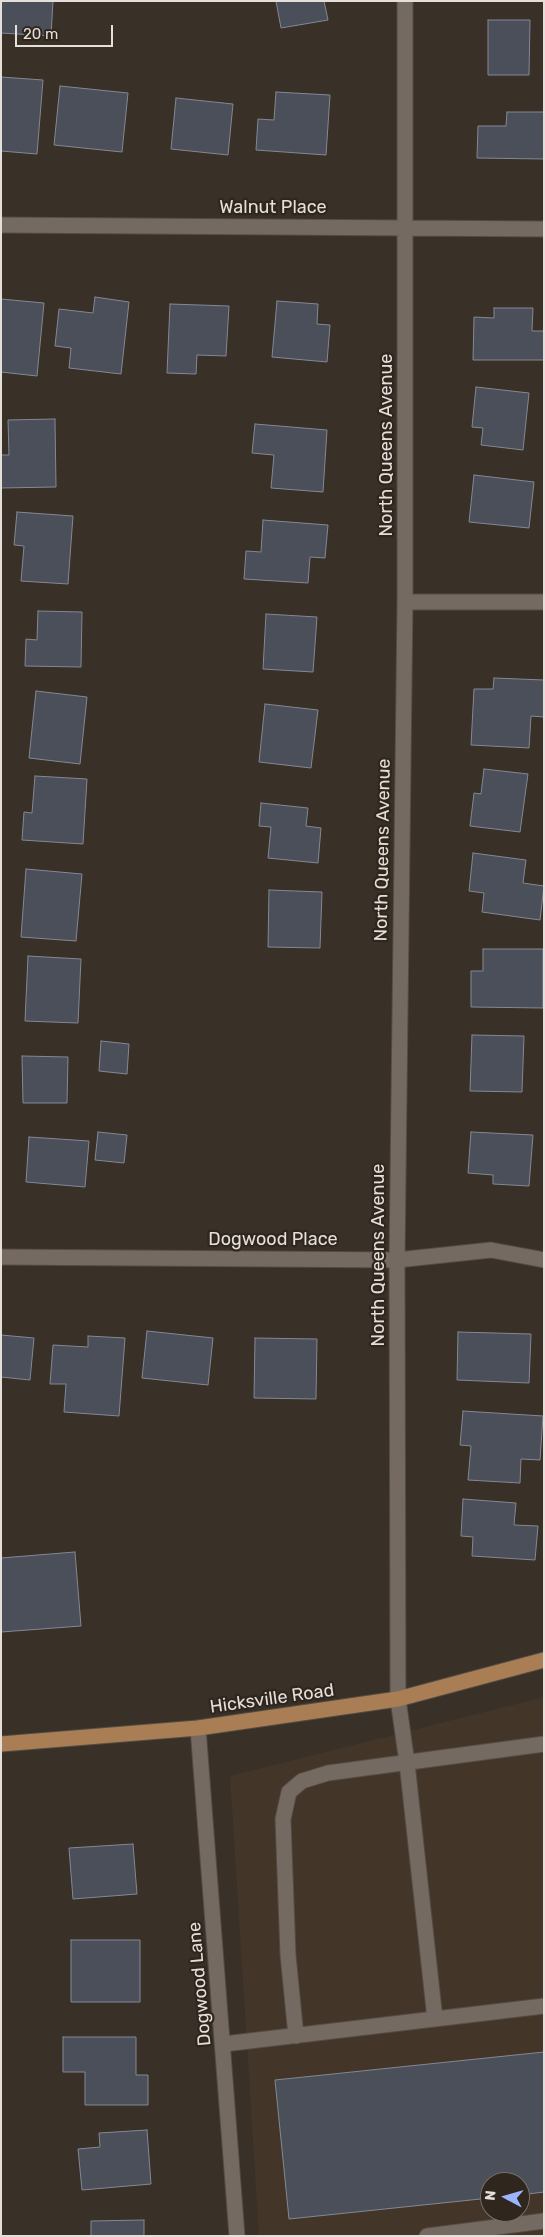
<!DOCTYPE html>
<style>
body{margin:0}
#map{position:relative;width:545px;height:2237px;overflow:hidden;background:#393028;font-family:Rubik,sans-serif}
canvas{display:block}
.frame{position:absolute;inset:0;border:2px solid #e5dfda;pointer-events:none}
.north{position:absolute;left:480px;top:2172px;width:50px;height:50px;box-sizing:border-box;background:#2f261e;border:1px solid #787069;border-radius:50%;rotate:276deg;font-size:14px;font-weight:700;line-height:20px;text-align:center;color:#e5dfda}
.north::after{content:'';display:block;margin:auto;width:18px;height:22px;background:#9bb4fd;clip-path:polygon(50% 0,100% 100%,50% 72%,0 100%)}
.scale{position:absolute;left:15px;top:25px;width:98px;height:22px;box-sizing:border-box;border:2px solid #e5dfda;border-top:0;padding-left:6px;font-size:15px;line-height:18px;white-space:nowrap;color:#e5dfda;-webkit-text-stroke:4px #2f261e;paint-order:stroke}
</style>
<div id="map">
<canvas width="545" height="2237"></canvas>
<div class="frame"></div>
<div class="north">N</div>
<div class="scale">20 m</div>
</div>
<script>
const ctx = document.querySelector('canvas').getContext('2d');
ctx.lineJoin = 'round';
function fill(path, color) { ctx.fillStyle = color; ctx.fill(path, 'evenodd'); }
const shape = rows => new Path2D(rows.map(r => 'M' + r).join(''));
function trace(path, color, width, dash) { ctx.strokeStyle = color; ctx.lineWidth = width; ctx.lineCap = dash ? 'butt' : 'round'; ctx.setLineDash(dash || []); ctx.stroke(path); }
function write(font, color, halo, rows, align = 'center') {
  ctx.font = font + ' Rubik,sans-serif'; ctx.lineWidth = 4.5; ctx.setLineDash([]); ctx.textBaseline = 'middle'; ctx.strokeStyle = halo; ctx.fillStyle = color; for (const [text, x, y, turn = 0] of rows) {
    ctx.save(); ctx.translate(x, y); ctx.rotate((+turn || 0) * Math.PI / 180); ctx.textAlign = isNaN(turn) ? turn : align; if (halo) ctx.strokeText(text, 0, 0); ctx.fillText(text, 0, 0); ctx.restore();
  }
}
fill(shape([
 [544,1697,544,2236,259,2236,230,1776],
 [490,2182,520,2182,520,2212,490,2212]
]), '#433528');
const building = shape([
 [1,1,53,1,51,36,1,33,1,1],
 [276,1,324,1,328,20,281,28,276,1],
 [488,20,530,20,529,75,488,75,488,20],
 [1,77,43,80,37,154,1,151,1,77],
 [60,86,128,93,122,152,54,145,60,86],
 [276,92,330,95,326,155,256,150,258,119,274,120,276,92],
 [176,98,233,104,228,155,171,149,176,98],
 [507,112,544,112,544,159,477,158,478,126,506,126,507,112],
 [95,297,129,302,121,374,69,368,71,348,55,346,59,309,93,313,95,297],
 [1,299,44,303,37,376,1,372,1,299],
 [277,301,318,304,317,324,330,325,327,362,272,357,277,301],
 [170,304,229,306,226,356,197,355,196,374,167,373,170,304],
 [494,308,533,308,532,331,544,331,544,360,473,360,474,317,494,318,494,308],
 [476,387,529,393,523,450,481,445,483,428,472,427,476,387],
 [55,419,56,487,1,488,1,455,9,455,8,420,55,419],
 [255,424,327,430,323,492,271,488,274,455,252,453,255,424],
 [474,475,534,482,529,528,469,522,474,475],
 [17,512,73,516,68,584,21,581,24,546,14,545,17,512],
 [263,520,328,525,325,558,310,557,308,583,244,579,246,551,261,552,263,520],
 [38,611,82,612,81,667,25,666,26,639,37,640,38,611],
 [266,614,317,617,313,672,263,669,266,614],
 [494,678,544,680,544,717,531,716,529,748,471,745,474,689,493,689,494,678],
 [36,691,87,697,80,764,29,758,36,691],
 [265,704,318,710,311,768,259,762,265,704],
 [484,769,528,774,520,832,470,826,474,793,481,794,484,769],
 [35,776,87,779,83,844,22,840,24,812,32,813,35,776],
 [261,803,308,808,306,826,321,828,318,863,268,858,271,827,259,826,261,803],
 [473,853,526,860,523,883,544,886,540,920,482,912,484,893,469,891,473,853],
 [26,869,82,874,76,941,21,937,26,869],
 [269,890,322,892,320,948,268,947,269,890],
 [483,949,543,949,543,1008,471,1007,471,971,483,971,483,949],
 [28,956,81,959,78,1023,25,1021,28,956],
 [472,1035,524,1036,522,1092,470,1091,472,1035],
 [101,1041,129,1044,127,1074,99,1071,101,1041],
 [22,1056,68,1057,67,1103,23,1103,22,1056],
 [98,1132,127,1135,124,1163,95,1160,98,1132],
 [471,1132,533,1135,529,1186,493,1184,493,1175,468,1173,471,1132],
 [29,1137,89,1141,85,1187,26,1182,29,1137],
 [147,1331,213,1338,208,1385,142,1378,147,1331],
 [458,1332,531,1334,529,1383,457,1380,458,1332],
 [1,1335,34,1338,30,1380,1,1377,1,1335],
 [88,1336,125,1338,119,1416,64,1412,66,1384,50,1384,53,1345,88,1347,88,1336],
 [255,1338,317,1339,316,1399,254,1398,255,1338],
 [463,1411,543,1416,540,1460,521,1459,520,1483,468,1480,471,1446,460,1445,463,1411],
 [463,1499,516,1503,514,1525,538,1526,535,1560,472,1556,473,1537,461,1536,463,1499],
 [75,1552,81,1626,1,1632,1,1558,75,1552],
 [133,1844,137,1894,73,1899,69,1848,133,1844],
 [71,1940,140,1940,140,2002,71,2002,71,1940],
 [63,2037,136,2037,136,2075,148,2075,148,2105,85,2105,85,2072,63,2072,63,2037],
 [544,2052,544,2192,520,2195,520,2182,490,2182,490,2198,289,2219,275,2080,544,2052],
 [147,2130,151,2184,82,2190,78,2149,100,2147,99,2133,147,2130],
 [144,2220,144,2236,91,2236,91,2221,144,2220]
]);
fill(building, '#4b4f5a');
trace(building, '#838894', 1);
const lane = shape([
 [398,1699,407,1763,435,2019],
 [296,2036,288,1955,283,1819,289,1792,302,1781,328,1773,544,1744],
 [224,2044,544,2006],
 [427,2236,544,2221]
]);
const street = shape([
 [1,225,544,229],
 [405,602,544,602],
 [1,1257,397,1260,491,1250,544,1260],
 [398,1699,397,1260,405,602,405,1],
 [198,1728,237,2236]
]);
const primary = shape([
 [1,1744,198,1728,398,1699,544,1660]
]);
trace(lane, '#534c45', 17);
trace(street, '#534c45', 17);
trace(primary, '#534c45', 17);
trace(lane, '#746a61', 15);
trace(street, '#746a61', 15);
trace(primary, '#a97e54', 15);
write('18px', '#e5dfda', '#2f261e', [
 ["Walnut Place",273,208],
 ["North Queens Avenue",387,445,-90],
 ["North Queens Avenue",383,850,-89],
 ["Dogwood Place",273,1240],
 ["North Queens Avenue",379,1255,-90],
 ["Hicksville Road",272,1699,-8],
 ["Dogwood Lane",200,1984,-95]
]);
</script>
